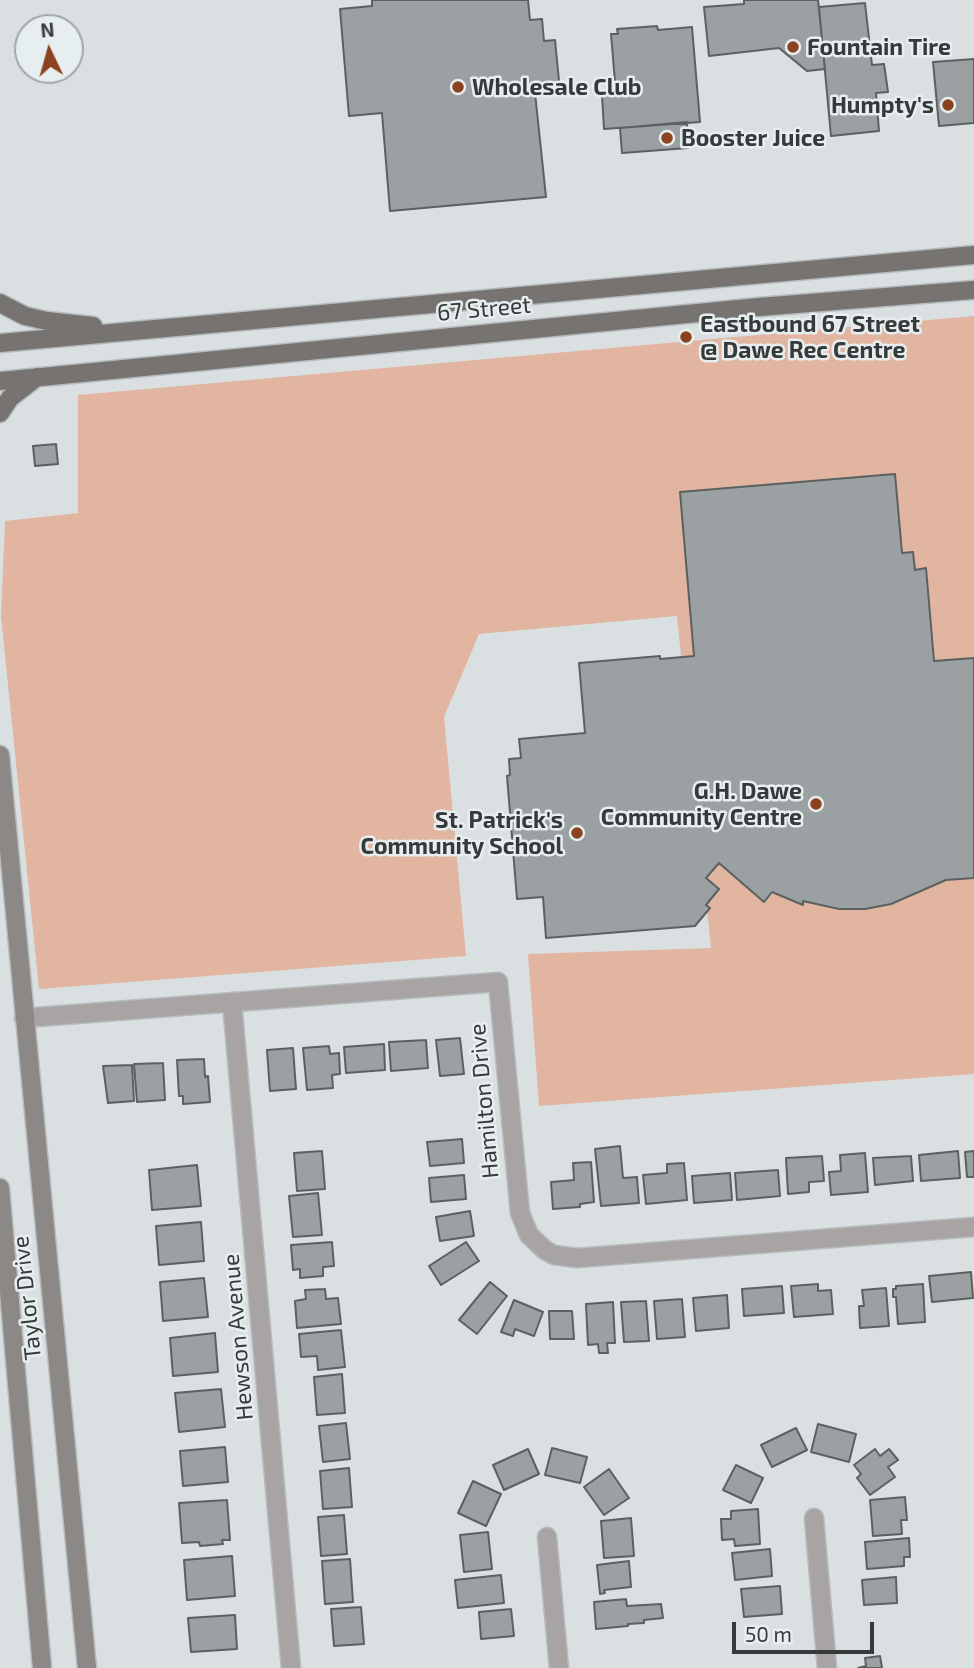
<!DOCTYPE html>
<style>
body{margin:0}
#map{position:relative;width:974px;height:1668px;overflow:hidden;background:#dae0e2;font-family:"Exo 2",sans-serif}
canvas{display:block}
.north{position:absolute;left:14px;top:14px;width:70px;height:70px;box-sizing:border-box;background:#e7eeef;border:2px solid #a1a6a7;border-radius:50%;rotate:355deg;font-size:19px;font-weight:700;line-height:28px;text-align:center;color:#373a3a}
.north::after{content:'';display:block;margin:auto;width:24px;height:32px;background:#8a431e;clip-path:polygon(50% 0,100% 100%,50% 72%,0 100%)}
.scale{position:absolute;left:732px;top:1622px;width:142px;height:32px;box-sizing:border-box;border:4px solid #373a3a;border-top:0;padding-left:9px;font-size:21px;line-height:24px;white-space:nowrap;color:#373a3a;-webkit-text-stroke:5px #e7eeef;paint-order:stroke}
</style>
<div id="map">
<canvas width="974" height="1668"></canvas>
<div class="north">N</div>
<div class="scale">50 m</div>
</div>
<script>
const ctx = document.querySelector('canvas').getContext('2d');
ctx.lineJoin = 'round';
function fill(path, color) { ctx.fillStyle = color; ctx.fill(path, 'evenodd'); }
const shape = rows => new Path2D(rows.map(r => 'M' + r).join(''));
function trace(path, color, width, dash) { ctx.strokeStyle = color; ctx.lineWidth = width; ctx.lineCap = dash ? 'butt' : 'round'; ctx.setLineDash(dash || []); ctx.stroke(path); }
function write(font, color, halo, rows, align = 'center') {
  ctx.font = font + ' "Exo 2",sans-serif'; ctx.lineWidth = 5; ctx.setLineDash([]); ctx.textBaseline = 'middle'; ctx.strokeStyle = halo; ctx.fillStyle = color; for (const [text, x, y, turn = 0] of rows) {
    ctx.save(); ctx.translate(x, y); ctx.rotate((+turn || 0) * Math.PI / 180); ctx.textAlign = isNaN(turn) ? turn : align; if (halo) ctx.strokeText(text, 0, 0); ctx.fillText(text, 0, 0); ctx.restore();
  }
}
fill(shape([
 [974,316,974,1074,539,1106,528,954,711,948,677,616,479,634,444,717,466,956,39,989,1,616,5,521,78,513,78,395]
]), '#e1b5a0');
const building = shape([
 [372,0,528,0,530,20,542,19,544,41,555,40,560,91,535,93,546,197,390,211,382,113,349,116,340,9,372,6,372,0],
 [744,0,818,0,825,69,807,71,779,48,709,56,704,7,744,4,744,0],
 [865,3,872,65,884,64,888,92,876,93,879,131,831,136,819,7,865,3],
 [657,26,658,30,692,27,700,122,604,129,602,95,616,94,611,34,618,34,617,29,657,26],
 [974,59,974,123,939,126,933,62,974,59],
 [687,122,688,148,622,153,620,128,687,122],
 [56,444,58,464,35,466,33,446,56,444],
 [895,474,902,553,913,552,915,570,926,568,934,661,974,658,974,878,946,880,891,904,865,909,839,909,803,901,803,905,772,892,764,902,719,863,706,878,719,889,706,905,710,908,695,926,546,938,543,897,517,899,507,776,510,775,509,759,521,758,519,739,585,733,579,663,660,656,660,659,694,656,680,492,895,474],
 [460,1038,464,1074,440,1076,436,1040,460,1038],
 [426,1040,428,1068,391,1071,389,1042,426,1040],
 [384,1044,385,1070,346,1073,344,1047,384,1044],
 [329,1046,330,1054,339,1053,340,1074,332,1075,333,1088,307,1090,303,1048,329,1046],
 [293,1048,296,1089,270,1091,267,1050,293,1048],
 [204,1059,205,1077,208,1076,210,1102,183,1104,183,1096,179,1096,177,1060,204,1059],
 [163,1063,165,1100,137,1102,134,1064,163,1063],
 [132,1065,134,1101,108,1103,103,1066,132,1065],
 [462,1139,464,1163,430,1166,427,1142,462,1139],
 [620,1146,623,1178,637,1177,639,1203,601,1206,595,1149,620,1146],
 [322,1151,325,1189,297,1191,294,1153,322,1151],
 [958,1151,960,1178,921,1181,919,1155,958,1151],
 [974,1151,974,1177,967,1177,965,1152,974,1151],
 [865,1153,868,1192,831,1195,829,1172,841,1171,840,1155,865,1153],
 [822,1156,824,1181,809,1182,809,1192,788,1194,786,1158,822,1156],
 [911,1156,913,1181,875,1185,873,1158,911,1156],
 [591,1162,594,1202,580,1204,580,1207,553,1209,551,1182,574,1180,573,1163,591,1162],
 [684,1163,687,1200,646,1204,643,1175,667,1173,667,1164,684,1163],
 [197,1165,201,1206,152,1210,149,1170,197,1165],
 [778,1170,780,1196,737,1200,735,1173,778,1170],
 [730,1173,732,1200,694,1203,692,1176,730,1173],
 [464,1175,466,1199,431,1202,429,1178,464,1175],
 [318,1193,322,1235,293,1237,289,1196,318,1193],
 [470,1211,474,1236,440,1241,436,1217,470,1211],
 [201,1222,204,1261,159,1265,156,1226,201,1222],
 [332,1242,334,1266,323,1267,323,1276,300,1278,300,1269,293,1270,291,1245,332,1242],
 [466,1242,479,1261,441,1285,429,1266,466,1242],
 [971,1272,973,1298,932,1302,929,1276,971,1272],
 [204,1278,208,1317,163,1321,160,1282,204,1278],
 [490,1282,507,1296,477,1334,459,1320,490,1282],
 [818,1284,818,1291,831,1290,833,1314,794,1317,791,1286,818,1284],
 [923,1284,925,1322,898,1324,896,1297,893,1297,893,1289,896,1289,896,1286,923,1284],
 [782,1286,784,1313,744,1316,742,1289,782,1286],
 [886,1288,889,1326,860,1328,859,1306,864,1306,862,1290,886,1288],
 [325,1289,326,1299,338,1298,341,1324,297,1328,295,1301,306,1299,305,1290,325,1289],
 [727,1295,729,1328,696,1331,693,1298,727,1295],
 [682,1299,685,1337,657,1339,654,1301,682,1299],
 [514,1300,543,1312,534,1336,515,1329,513,1336,501,1332,514,1300],
 [646,1301,649,1341,624,1342,621,1302,646,1301],
 [613,1302,615,1343,607,1343,608,1353,599,1353,598,1344,588,1345,586,1304,613,1302],
 [549,1311,572,1311,574,1339,550,1339,549,1311],
 [341,1330,345,1367,318,1370,317,1356,301,1357,299,1334,341,1330],
 [215,1333,218,1372,173,1376,170,1338,215,1333],
 [342,1374,345,1413,317,1415,314,1377,342,1374],
 [221,1389,225,1427,179,1432,175,1393,221,1389],
 [346,1423,350,1459,323,1462,319,1426,346,1423],
 [818,1424,856,1434,849,1462,811,1452,818,1424],
 [796,1428,807,1450,772,1467,761,1445,796,1428],
 [225,1447,228,1482,183,1486,180,1451,225,1447],
 [552,1448,587,1457,580,1483,545,1475,552,1448],
 [528,1449,539,1474,504,1490,493,1465,528,1449],
 [875,1449,880,1456,889,1449,898,1460,888,1467,895,1477,870,1495,857,1478,861,1474,854,1465,875,1449],
 [736,1465,763,1478,751,1503,723,1490,736,1465],
 [349,1468,352,1507,323,1509,320,1471,349,1468],
 [609,1469,629,1498,604,1515,584,1487,609,1469],
 [473,1481,501,1494,486,1526,458,1513,473,1481],
 [905,1497,907,1520,901,1520,902,1534,873,1536,870,1500,905,1497],
 [227,1500,230,1540,222,1540,223,1544,200,1546,199,1542,182,1543,179,1503,227,1500],
 [758,1509,760,1544,735,1546,734,1539,722,1540,721,1519,731,1519,731,1511,758,1509],
 [344,1515,347,1554,321,1556,318,1517,344,1515],
 [631,1518,634,1556,604,1558,601,1521,631,1518],
 [488,1532,492,1569,464,1572,460,1535,488,1532],
 [909,1538,910,1557,904,1557,904,1566,867,1569,865,1542,909,1538],
 [770,1549,772,1576,735,1580,732,1553,770,1549],
 [232,1556,235,1596,187,1600,184,1560,232,1556],
 [350,1559,353,1602,325,1604,322,1561,350,1559],
 [629,1561,631,1587,604,1590,605,1593,600,1594,597,1565,629,1561],
 [501,1575,504,1603,458,1608,455,1580,501,1575],
 [896,1577,897,1603,864,1605,862,1580,896,1577],
 [780,1586,782,1614,744,1617,741,1589,780,1586],
 [626,1599,627,1606,661,1604,663,1618,644,1620,644,1623,628,1624,628,1626,596,1629,594,1602,626,1599],
 [361,1607,364,1644,334,1646,331,1609,361,1607],
 [511,1609,514,1636,481,1639,479,1612,511,1609],
 [235,1615,237,1649,191,1652,188,1618,235,1615],
 [880,1656,882,1668,858,1668,866,1666,865,1658,880,1656]
]);
fill(building, '#9ba1a2');
trace(building, '#5b6061', 2);
const minor = shape([
 [232,1002,291,1668],
 [24,1018,498,982,520,1213,529,1235,545,1250,554,1255,577,1258,974,1227],
 [814,1518,827,1668],
 [547,1537,559,1668]
]);
const secondary = shape([
 [0,755,87,1668],
 [0,1188,42,1668]
]);
const primary = shape([
 [0,303,25,316,47,321,93,326],
 [0,343,974,255],
 [0,381,759,307,974,290],
 [0,413,10,398,37,377]
]);
trace(minor, '#b6bbbd', 21);
trace(secondary, '#b6bbbd', 21);
trace(primary, '#b6bbbd', 21);
trace(minor, '#a7a4a3', 18);
trace(secondary, '#8b8886', 18);
trace(primary, '#777371', 18);
for (const [x, y, r, color] of [
 [793,47,7,"#8a431e"],
 [458,87,7,"#8a431e"],
 [948,105,7,"#8a431e"],
 [667,138,7,"#8a431e"],
 [686,337,7,"#8a431e"],
 [816,804,7,"#8a431e"],
 [577,833,7,"#8a431e"]
]) { const dot = new Path2D(); dot.arc(x, y, r, 0, 2 * Math.PI); ctx.fillStyle = color; ctx.fill(dot); trace(dot, '#e7eeef', 2.5); }
write('bold 23px', '#373a3a', '#e7eeef', [
 ["Fountain Tire",807,47],
 ["Wholesale Club",472,87],
 ["Humpty's",934,105,"right"],
 ["Booster Juice",681,138],
 ["Eastbound 67 Street",700,324],
 ["@ Dawe Rec Centre",700,350],
 ["G.H. Dawe",802,791,"right"],
 ["Community Centre",802,817,"right"],
 ["St. Patrick's",563,820,"right"],
 ["Community School",563,846,"right"]
], 'left');
write('23px', '#373a3a', '#e7eeef', [
 ["67 Street",484,309,-5],
 ["Hamilton Drive",484,1101,-95],
 ["Taylor Drive",27,1298,-96],
 ["Hewson Avenue",238,1337,-95]
]);
</script>
